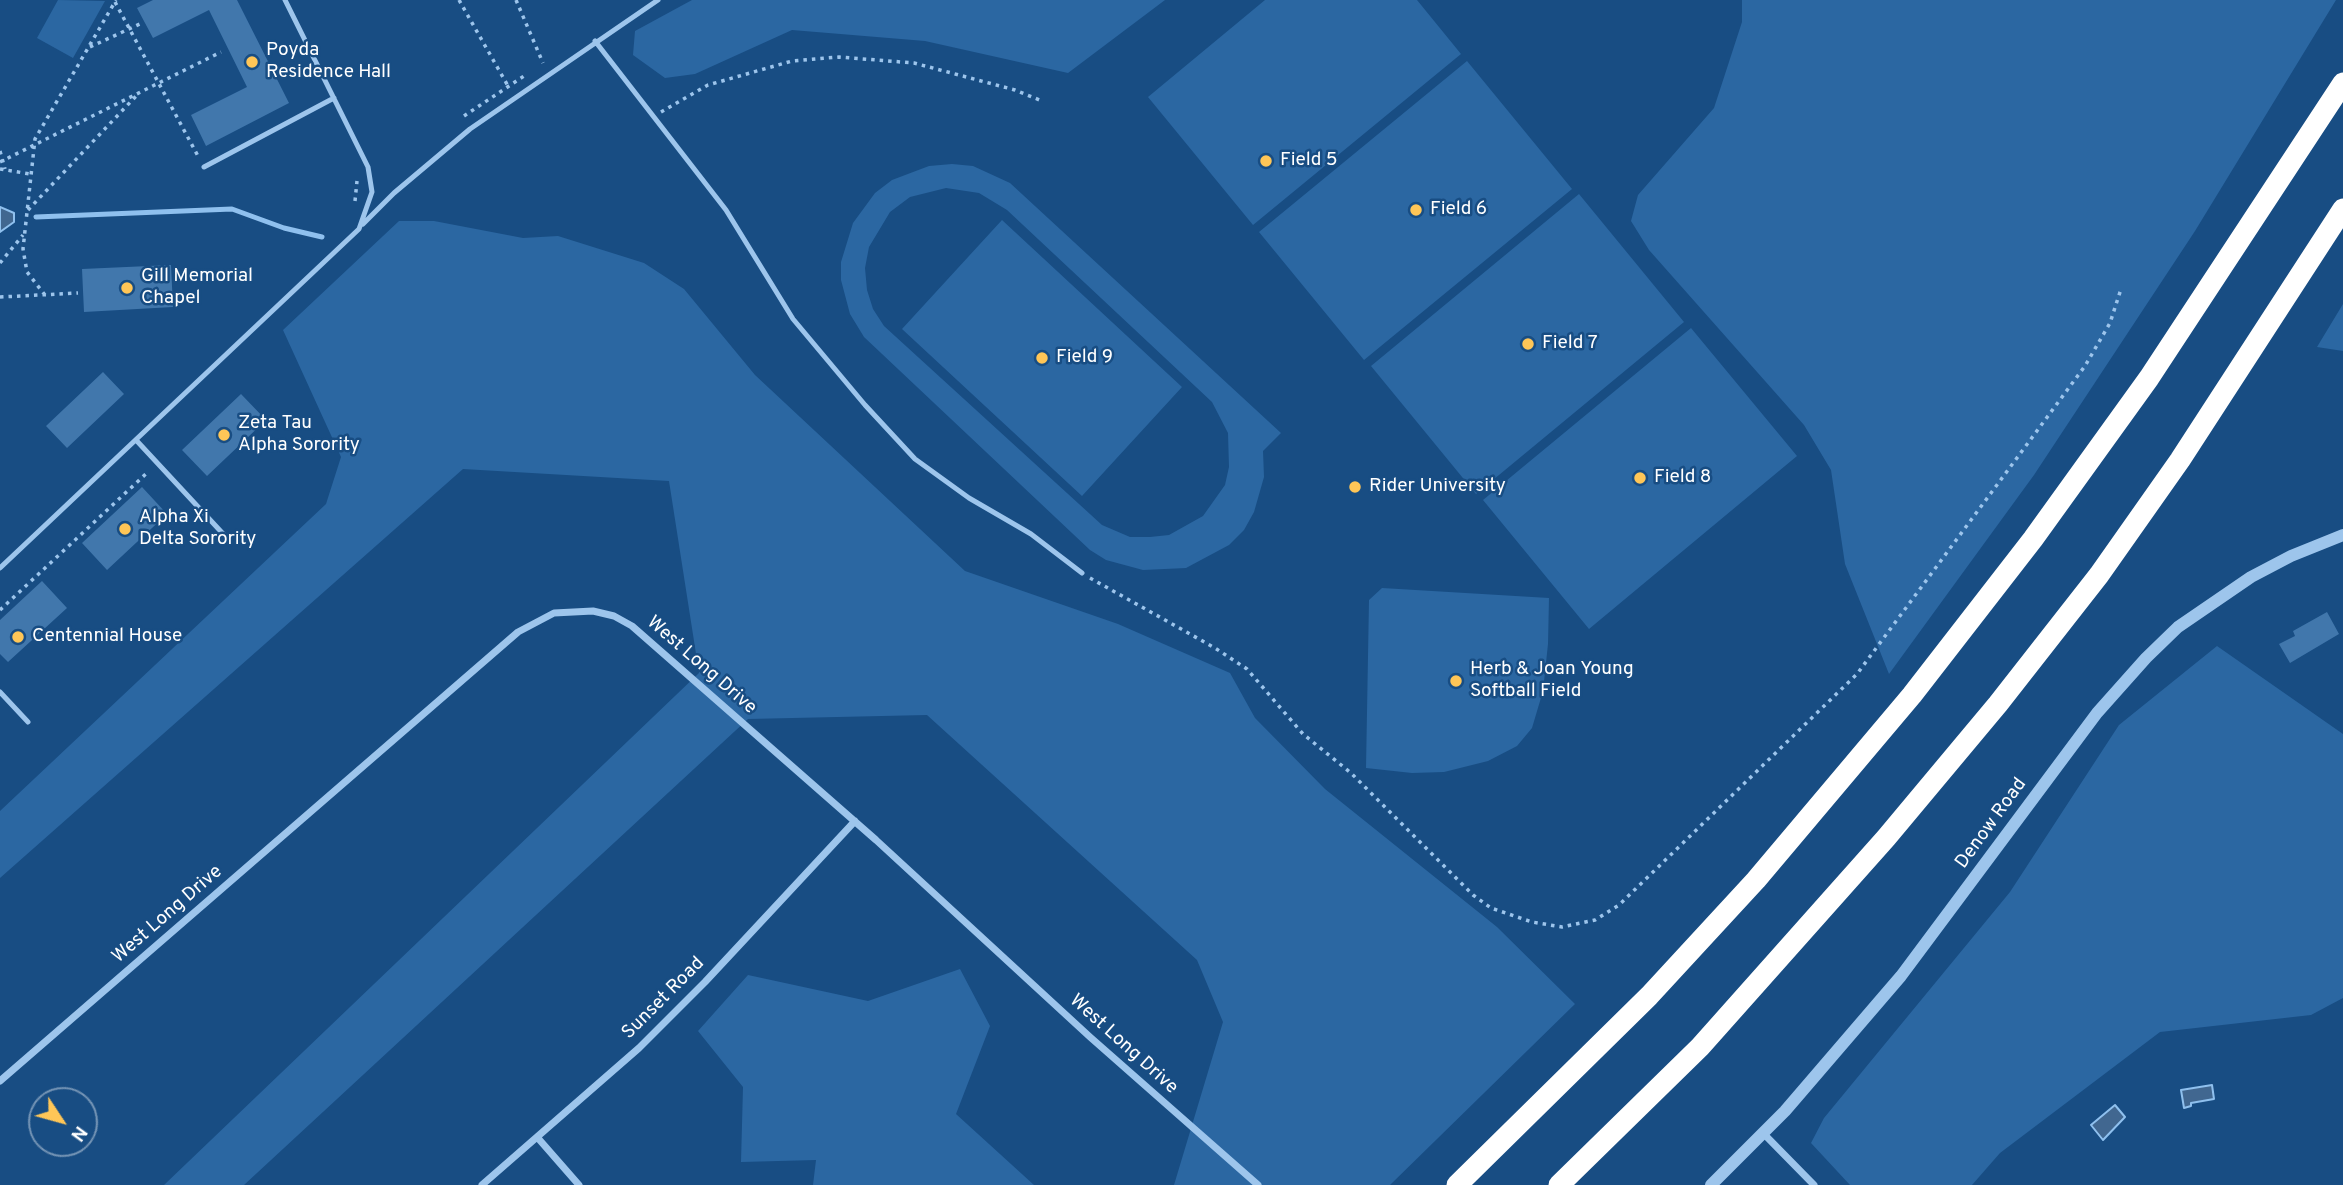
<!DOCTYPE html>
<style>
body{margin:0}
#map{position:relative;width:2343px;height:1185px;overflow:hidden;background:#184d83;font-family:Overpass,sans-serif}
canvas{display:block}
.north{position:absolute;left:28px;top:1087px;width:70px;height:70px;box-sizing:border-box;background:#184d83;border:2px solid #7494b5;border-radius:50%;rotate:126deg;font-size:19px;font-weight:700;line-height:28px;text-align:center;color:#fff}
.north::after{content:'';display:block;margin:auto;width:24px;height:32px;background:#ffc657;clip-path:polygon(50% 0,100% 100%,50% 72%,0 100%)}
</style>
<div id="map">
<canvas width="2343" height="1185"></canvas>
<div class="north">N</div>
</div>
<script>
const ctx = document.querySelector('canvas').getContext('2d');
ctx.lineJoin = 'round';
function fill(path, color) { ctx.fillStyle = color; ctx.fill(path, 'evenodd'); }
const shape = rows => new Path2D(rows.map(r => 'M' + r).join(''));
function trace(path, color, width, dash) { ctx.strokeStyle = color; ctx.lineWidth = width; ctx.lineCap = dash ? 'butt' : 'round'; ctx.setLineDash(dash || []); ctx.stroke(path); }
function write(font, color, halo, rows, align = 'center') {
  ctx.font = font + ' Overpass,sans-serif'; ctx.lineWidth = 5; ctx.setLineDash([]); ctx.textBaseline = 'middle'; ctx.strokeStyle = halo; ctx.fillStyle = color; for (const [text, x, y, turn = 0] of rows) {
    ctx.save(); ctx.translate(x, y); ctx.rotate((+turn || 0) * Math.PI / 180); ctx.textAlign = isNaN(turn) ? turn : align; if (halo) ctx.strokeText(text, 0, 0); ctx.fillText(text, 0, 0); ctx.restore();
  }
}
fill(shape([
 [58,0,105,1,73,58,37,38],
 [692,0,1165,0,1068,73,925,41,792,30,695,74,665,78,633,55,635,31],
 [1265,0,1417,0,1461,54,1253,225,1148,97],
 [1742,0,2336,0,2195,231,2034,475,1889,674,1845,564,1831,470,1804,425,1649,250,1631,221,1638,195,1714,108,1742,22],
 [1467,61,1572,189,1364,360,1259,232],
 [952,164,973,166,1010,183,1281,433,1263,451,1264,477,1254,512,1244,530,1229,545,1186,568,1143,570,1106,560,1090,550,864,337,850,314,841,280,841,262,853,223,875,193,892,180,929,166],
 [946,188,979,193,1007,210,1212,402,1228,433,1229,467,1225,485,1203,516,1169,535,1150,537,1130,537,1102,525,884,326,873,309,867,290,865,268,869,247,890,212,910,197],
 [1579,194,1684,322,1476,494,1371,366],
 [1002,220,1182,387,1082,496,902,329],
 [399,221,434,221,523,238,558,236,644,263,684,289,755,375,965,571,1118,624,1230,673,1255,718,1325,789,1497,927,1575,1004,1390,1185,1174,1185,1223,1022,1197,960,927,715,748,719,244,1185,164,1185,699,673,669,481,463,469,0,878,0,811,326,504,341,457,283,330],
 [2343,304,2343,351,2317,347],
 [1691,328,1797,456,1589,629,1483,500],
 [1382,588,1549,598,1548,644,1543,691,1532,728,1517,746,1488,761,1444,772,1412,773,1366,768,1369,600],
 [2217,646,2343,734,2343,998,2311,1015,2160,1032,2000,1153,1972,1185,1850,1185,1811,1143,1824,1118,2010,892,2119,725],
 [960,969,990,1026,956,1114,1034,1185,813,1185,816,1160,741,1162,743,1087,698,1031,748,975,868,1001]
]), '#2b67a2');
const water = shape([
 [0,207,14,213,14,222,0,232,0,207],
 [2212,1085,2214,1099,2191,1103,2191,1106,2184,1108,2181,1090,2212,1085],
 [2115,1105,2125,1117,2103,1140,2091,1125,2115,1105]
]);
fill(water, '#416790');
trace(water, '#8fc0ee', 2);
trace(shape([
 [36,217,232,209,284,228,322,237]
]), '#8fc0ee', 5);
fill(shape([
 [153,0,237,0,289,103,206,146,191,115,247,87,209,10,153,38,137,8],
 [171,265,173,307,84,312,82,269],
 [103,372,124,394,67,448,46,426],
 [241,394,266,420,207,476,182,450],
 [142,487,167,514,107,570,82,543],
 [42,581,67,608,8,662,0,654,0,620],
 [2327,612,2339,634,2290,663,2279,644,2295,636,2293,631]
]), '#4177ac');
trace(shape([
 [459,0,508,86],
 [516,0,543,63],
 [115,2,199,158],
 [90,47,142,23],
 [661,112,708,85,792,61,839,57,914,63,1015,90,1042,101],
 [464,116,524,76],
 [0,151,5,169],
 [0,162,221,52],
 [0,169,30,174],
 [355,201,357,181],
 [28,210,138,94],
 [0,263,23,235],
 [45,295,27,272,23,249,35,139,116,0],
 [0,297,78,293],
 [1090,578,1215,648,1247,669,1303,734,1351,773,1473,895,1491,908,1532,922,1562,927,1595,920,1619,905,1857,674,2085,366,2110,323,2121,289],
 [0,610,149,471]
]), '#9dc5ec', 3.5, [3.5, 5]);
trace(shape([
 [595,41,726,210,793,319,865,405,915,459,969,498,1031,534,1082,573],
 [204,167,334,98],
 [363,224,394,193,470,129,658,0],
 [136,440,226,537],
 [0,568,359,229,372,192,368,167,285,0],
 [0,692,28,722]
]), '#9dc5ec', 5);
trace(shape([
 [0,1081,518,632,554,613,593,611,614,616,632,626,876,840,1090,1037,1258,1185],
 [1763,1133,1814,1185],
 [537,1137,579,1185],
 [482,1185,639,1048,705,982,855,821]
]), '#9dc5ec', 7);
trace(shape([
 [1711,1185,1785,1111,1901,976,2097,713,2146,658,2178,627,2251,577,2291,556,2343,535]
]), '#9dc5ec', 12);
trace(shape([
 [1457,1185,1649,996,1756,880,1912,695,2033,539,2149,378,2343,83],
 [1559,1185,1700,1047,1886,838,1998,704,2099,575,2180,460,2343,209]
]), '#fff', 21);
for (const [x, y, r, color] of [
 [252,62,7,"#ffc657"],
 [1266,161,7,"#ffc657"],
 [1416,210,7,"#ffc657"],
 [127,288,7,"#ffc657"],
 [1528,344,7,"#ffc657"],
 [1042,358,7,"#ffc657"],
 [224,435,7,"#ffc657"],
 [1640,478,7,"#ffc657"],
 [1355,487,7,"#ffc657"],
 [125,529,7,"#ffc657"],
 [18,637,7,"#ffc657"],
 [1456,681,7,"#ffc657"]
]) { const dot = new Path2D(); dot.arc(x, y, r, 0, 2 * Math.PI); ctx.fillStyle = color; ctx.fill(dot); trace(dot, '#184d83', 2.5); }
write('19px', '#fff', '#184d83', [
 ["Poyda",266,51],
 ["Residence Hall",266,73],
 ["Field 5",1280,161],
 ["Field 6",1430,210],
 ["Gill Memorial",141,277],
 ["Chapel",141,299],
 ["Field 7",1542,344],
 ["Field 9",1056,358],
 ["Zeta Tau",238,424],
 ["Alpha Sorority",238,446],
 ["Field 8",1654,478],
 ["Rider University",1369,487],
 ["Alpha Xi",139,518],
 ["Delta Sorority",139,540],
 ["Centennial House",32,637],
 ["Herb & Joan Young",1470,670],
 ["Softball Field",1470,692]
], 'left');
write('19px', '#fff', '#184d83', [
 ["West Long Drive",701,666,41],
 ["Denow Road",1992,824,-54],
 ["West Long Drive",168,915,-41],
 ["Sunset Road",664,999,-45],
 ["West Long Drive",1123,1045,42]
]);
</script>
